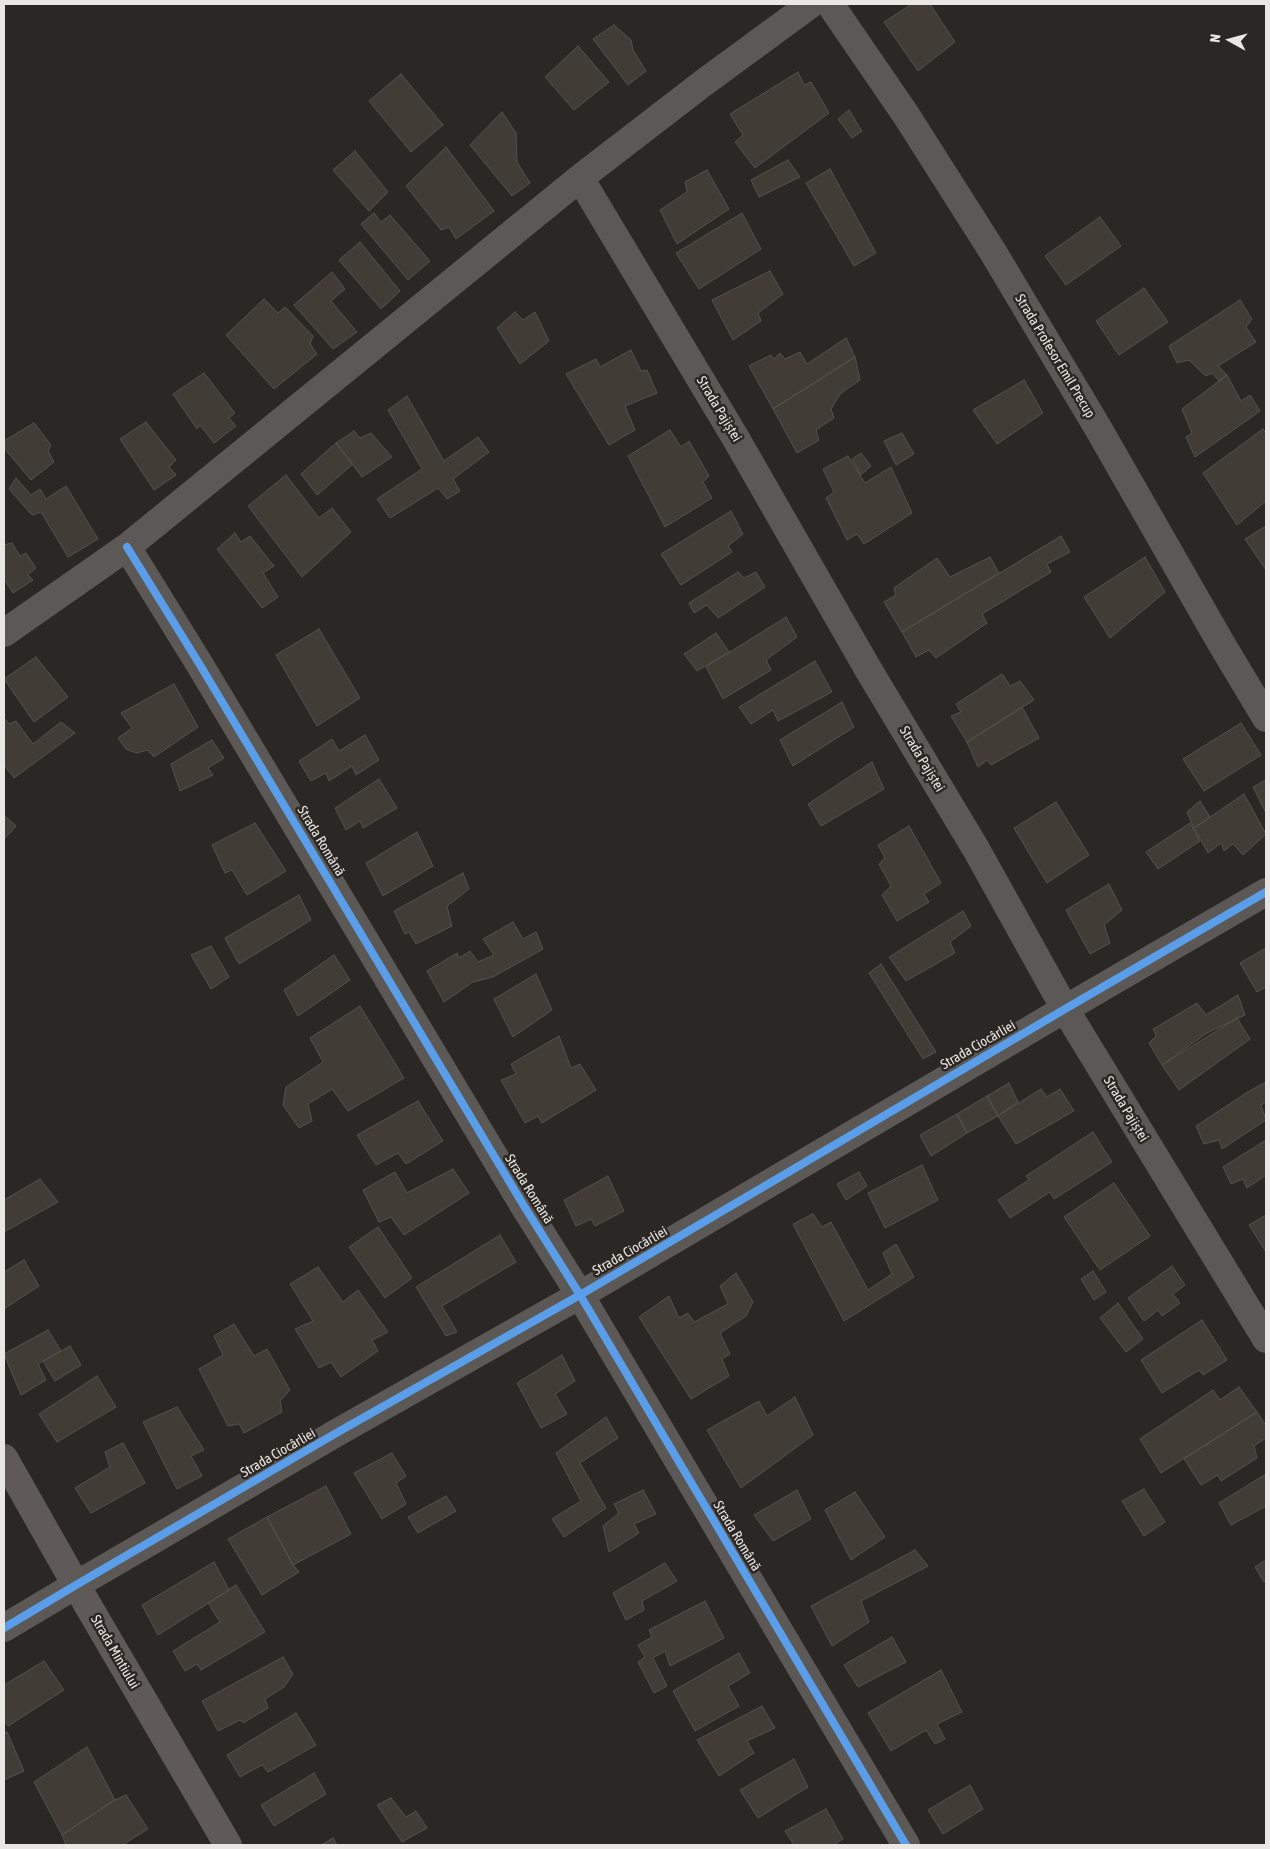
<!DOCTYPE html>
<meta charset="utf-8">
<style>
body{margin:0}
#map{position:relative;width:1270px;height:1849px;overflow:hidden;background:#2a2724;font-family:"Asap Condensed",sans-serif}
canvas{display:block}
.frame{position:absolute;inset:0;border:5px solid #e9e6e3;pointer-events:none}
.north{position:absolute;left:1205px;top:15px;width:50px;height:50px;-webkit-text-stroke:4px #2c2722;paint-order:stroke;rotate:277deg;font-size:14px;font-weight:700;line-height:20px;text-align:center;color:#e9e6e3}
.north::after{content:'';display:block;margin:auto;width:18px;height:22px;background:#e9e6e3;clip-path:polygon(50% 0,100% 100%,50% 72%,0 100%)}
</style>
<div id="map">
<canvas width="1270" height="1849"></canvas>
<div class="frame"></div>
<div class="north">N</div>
</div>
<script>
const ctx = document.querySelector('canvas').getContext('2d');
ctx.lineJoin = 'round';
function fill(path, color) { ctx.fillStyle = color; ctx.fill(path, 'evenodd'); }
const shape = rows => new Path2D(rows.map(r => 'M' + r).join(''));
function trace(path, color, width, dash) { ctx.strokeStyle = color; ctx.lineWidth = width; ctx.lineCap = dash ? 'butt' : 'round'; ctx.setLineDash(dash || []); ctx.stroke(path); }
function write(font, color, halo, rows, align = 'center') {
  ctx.font = font + ' "Asap Condensed",sans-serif'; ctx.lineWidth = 5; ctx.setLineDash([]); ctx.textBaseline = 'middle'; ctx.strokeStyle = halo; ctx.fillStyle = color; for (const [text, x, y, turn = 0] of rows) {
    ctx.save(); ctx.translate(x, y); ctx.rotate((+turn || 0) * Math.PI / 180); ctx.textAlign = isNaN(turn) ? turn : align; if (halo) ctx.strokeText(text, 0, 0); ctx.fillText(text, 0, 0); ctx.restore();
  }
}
const building = shape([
 [912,4,930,4,955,42,918,71,884,22,912,4],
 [614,25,631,40,633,50,646,71,628,85,593,39,614,25],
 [578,46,609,82,574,110,545,77,578,46],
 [798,72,804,85,811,82,829,113,755,168,735,142,743,135,730,114,798,72],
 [401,74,443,125,411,152,369,101,401,74],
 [849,110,862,131,852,138,838,119,849,110],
 [502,112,516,133,517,162,530,183,512,196,470,145,502,112],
 [446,147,494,211,456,239,449,227,441,230,406,186,446,147],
 [355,151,388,192,369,211,333,170,355,151],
 [788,160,800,177,759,197,751,180,788,160],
 [830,169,876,253,854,266,806,183,830,169],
 [707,170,729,209,677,244,660,210,687,192,685,182,707,170],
 [374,213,381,222,390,215,430,261,408,280,361,224,374,213],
 [742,213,761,249,699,289,676,253,742,213],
 [1100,217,1121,246,1066,285,1045,256,1100,217],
 [360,242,400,291,381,309,339,260,360,242],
 [770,271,783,294,758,313,761,321,733,340,712,300,770,271],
 [332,272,345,289,331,301,357,332,333,349,294,305,332,272],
 [1144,288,1168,322,1119,355,1096,321,1144,288],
 [264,299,278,313,285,307,313,336,310,344,317,354,274,389,226,335,264,299],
 [1240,300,1252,319,1246,327,1256,342,1218,366,1227,375,1219,381,1212,373,1206,376,1189,360,1177,363,1169,346,1240,300],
 [515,312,523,320,535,312,549,341,520,364,497,328,515,312],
 [846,338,855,357,773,409,749,366,771,355,774,359,780,353,785,359,800,352,807,364,846,338],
 [631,350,641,371,647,370,657,393,625,406,635,430,609,445,566,374,596,359,600,367,631,350],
 [855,357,860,380,840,394,831,409,834,418,816,430,819,440,797,453,773,409,855,357],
 [204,373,235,413,229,418,236,426,214,443,200,425,197,429,173,394,204,373],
 [1227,375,1241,401,1250,395,1260,411,1195,457,1186,437,1192,433,1182,409,1227,375],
 [1024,380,1043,413,997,444,973,410,1024,380],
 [407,396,444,461,478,437,489,452,453,479,460,491,447,499,438,488,390,518,377,499,422,469,388,410,407,396],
 [146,422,176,460,169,467,176,475,154,490,120,439,146,422],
 [34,423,51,445,48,451,54,462,31,480,4,448,4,441,34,423],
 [1263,429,1266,434,1266,501,1237,525,1203,473,1263,429],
 [670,430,681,447,689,441,709,476,703,482,712,498,665,527,628,456,670,430],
 [354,431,360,438,371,433,392,457,362,477,336,443,354,431],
 [902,433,914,454,896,465,884,441,902,433],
 [336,443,353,464,317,495,301,474,336,443],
 [861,453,871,466,861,475,852,459,861,453],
 [848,456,865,483,891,467,912,513,864,544,857,534,847,540,826,498,834,492,823,469,848,456],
 [286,475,319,518,332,508,351,532,302,577,248,506,286,475],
 [16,478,31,495,40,489,46,499,66,486,98,539,68,557,41,512,32,515,9,489,16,478],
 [731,511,743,534,728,546,732,552,681,585,661,554,731,511],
 [1266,526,1266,570,1245,539,1266,526],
 [235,533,241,542,250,536,274,566,263,573,278,597,262,608,217,549,235,533],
 [1061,536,1070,552,1047,564,1051,572,982,614,987,623,936,658,929,650,916,657,902,632,1061,536],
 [12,543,20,556,26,553,36,568,28,575,33,580,13,593,4,579,4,545,12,543],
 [990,557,999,573,902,632,884,602,896,595,894,588,937,558,950,577,990,557],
 [1145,557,1165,592,1110,638,1084,597,1145,557],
 [738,572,744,578,756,572,765,587,718,618,707,605,694,613,689,603,738,572],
 [786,617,797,637,766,660,771,670,723,699,706,667,786,617],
 [319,629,360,698,317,726,276,655,319,629],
 [716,633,729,652,697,671,684,654,716,633],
 [36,657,68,697,34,722,4,679,36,657],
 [815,661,832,692,778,721,773,710,751,724,739,707,815,661],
 [1002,674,1010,686,1020,681,1034,700,967,742,951,716,961,712,956,704,1002,674],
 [174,684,198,727,154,757,148,750,136,753,126,749,118,738,132,728,121,713,174,684],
 [842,702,854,727,793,766,780,740,842,702],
 [1022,707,1039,738,991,765,987,760,978,767,967,742,1022,707],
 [4,718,9,724,16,721,33,744,61,722,75,733,14,778,4,765,4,718],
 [1241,723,1261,755,1204,791,1183,759,1241,723],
 [365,735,379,760,356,775,352,766,329,781,326,773,311,781,299,761,332,739,339,751,365,735],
 [212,740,224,758,208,768,213,775,180,791,171,764,212,740],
 [872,762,884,789,821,826,808,804,872,762],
 [379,779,397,808,363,828,360,821,346,830,335,808,379,779],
 [1266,780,1266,813,1253,787,1266,780],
 [1244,794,1266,834,1243,855,1233,844,1224,851,1221,843,1208,853,1194,828,1244,794],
 [1200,801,1210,817,1194,828,1187,812,1200,801],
 [1056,802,1089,855,1047,883,1014,828,1056,802],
 [4,815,16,826,4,839,4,815],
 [255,823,286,871,247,895,232,870,225,873,212,845,255,823],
 [1190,823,1200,841,1158,869,1146,852,1190,823],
 [909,826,941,883,924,894,929,902,897,921,882,895,891,886,879,864,885,858,878,845,909,826],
 [417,832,433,866,383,896,366,863,417,832],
 [463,873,469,889,447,906,452,926,416,944,409,932,405,934,394,911,463,873],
 [1109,884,1122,910,1104,925,1110,943,1090,954,1066,910,1109,884],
 [299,895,311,920,239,964,225,938,299,895],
 [963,911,971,926,950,942,955,953,906,981,889,957,963,911],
 [513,922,523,939,536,932,543,949,493,977,473,982,444,1002,427,971,457,953,459,958,470,951,478,962,494,955,483,939,513,922],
 [211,946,229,977,211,989,191,955,211,946],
 [1266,948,1266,987,1257,992,1240,963,1266,948],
 [334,955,350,980,298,1016,284,990,334,955],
 [881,964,936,1052,923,1059,869,973,881,964],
 [536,974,552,1010,513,1037,494,999,536,974],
 [1238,995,1245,1015,1207,1033,1162,1065,1149,1043,1156,1036,1153,1029,1197,1003,1206,1015,1238,995],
 [360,1006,404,1078,348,1111,332,1089,308,1104,312,1121,299,1128,283,1105,286,1087,323,1062,310,1038,360,1006],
 [1237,1018,1250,1039,1179,1090,1162,1065,1237,1018],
 [559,1036,571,1068,580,1064,596,1090,542,1123,538,1116,525,1123,501,1080,516,1074,511,1064,559,1036],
 [1266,1082,1266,1102,1261,1105,1266,1120,1222,1149,1219,1140,1204,1144,1196,1126,1246,1093,1266,1082],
 [1009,1083,1018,1102,998,1116,987,1096,1009,1083],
 [1041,1089,1047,1097,1060,1089,1074,1111,1016,1144,998,1116,1041,1089],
 [987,1096,998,1116,967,1133,957,1114,987,1096],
 [418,1101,443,1141,406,1164,398,1153,376,1165,357,1135,418,1101],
 [957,1114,967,1133,931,1156,920,1135,957,1114],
 [1093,1132,1112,1162,1054,1199,1050,1192,1010,1218,998,1200,1029,1180,1026,1176,1093,1132],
 [1266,1140,1266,1175,1247,1188,1243,1179,1231,1184,1223,1167,1266,1140],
 [922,1165,938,1200,885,1228,868,1193,922,1165],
 [453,1169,469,1193,404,1235,391,1217,379,1222,363,1190,395,1172,407,1193,453,1169],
 [859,1172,867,1186,846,1200,837,1184,859,1172],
 [608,1176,624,1211,595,1226,591,1219,576,1226,564,1200,608,1176],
 [40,1179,58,1202,4,1232,4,1200,40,1179],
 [1114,1183,1150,1236,1100,1270,1064,1217,1114,1183],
 [813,1214,822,1227,831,1222,868,1290,892,1274,883,1253,896,1244,914,1277,844,1321,793,1224,813,1214],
 [1266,1215,1266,1252,1249,1225,1266,1215],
 [378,1227,412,1278,385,1298,349,1247,378,1227],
 [500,1235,516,1262,442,1306,457,1332,446,1336,416,1287,500,1235],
 [24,1260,39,1286,4,1309,4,1272,24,1260],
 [1172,1266,1185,1285,1173,1294,1180,1303,1162,1316,1158,1310,1144,1321,1128,1298,1172,1266],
 [318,1267,343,1302,358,1290,388,1332,372,1340,378,1351,341,1377,331,1362,319,1368,295,1329,313,1321,290,1284,318,1267],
 [1093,1271,1106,1292,1094,1300,1081,1279,1093,1271],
 [736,1273,753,1302,746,1316,720,1333,730,1354,722,1359,729,1376,691,1399,639,1317,669,1296,679,1318,688,1313,694,1322,728,1304,720,1286,736,1273],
 [1118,1303,1143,1339,1126,1352,1100,1318,1118,1303],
 [1202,1320,1227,1360,1203,1375,1199,1370,1162,1393,1141,1360,1202,1320],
 [234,1324,254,1356,267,1349,290,1390,280,1401,282,1412,244,1433,239,1424,228,1426,199,1369,223,1355,214,1336,234,1324],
 [48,1330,61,1351,38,1364,46,1380,21,1395,4,1354,48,1330],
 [70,1346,81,1365,55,1381,43,1361,70,1346],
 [562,1355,575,1381,555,1394,567,1414,541,1428,517,1383,562,1355],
 [97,1376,116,1407,57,1442,39,1414,97,1376],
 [1239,1387,1257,1412,1161,1473,1140,1439,1213,1390,1220,1400,1239,1387],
 [795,1397,813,1435,741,1488,707,1430,759,1401,767,1416,795,1397],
 [177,1407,204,1450,191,1456,202,1476,177,1489,143,1422,177,1407],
 [1257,1412,1266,1426,1266,1438,1254,1446,1257,1458,1221,1481,1218,1475,1201,1485,1184,1459,1257,1412],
 [606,1417,618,1438,580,1463,606,1508,564,1537,552,1519,581,1501,556,1453,606,1417],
 [123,1443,145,1483,91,1513,75,1488,110,1467,105,1452,123,1443],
 [392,1453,406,1476,396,1483,406,1504,382,1519,354,1473,392,1453],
 [1266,1474,1266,1506,1231,1525,1219,1503,1266,1474],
 [326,1486,351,1534,293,1565,267,1517,326,1486],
 [1144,1489,1165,1522,1144,1536,1122,1501,1144,1489],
 [643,1490,656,1514,634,1524,639,1533,609,1552,603,1526,619,1513,614,1504,643,1490],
 [797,1490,811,1519,773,1541,754,1515,797,1490],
 [855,1492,885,1537,851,1560,825,1510,855,1492],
 [446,1496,456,1511,418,1533,408,1517,446,1496],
 [267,1517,293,1565,299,1572,262,1595,228,1539,267,1517],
 [915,1550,928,1566,861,1601,869,1622,832,1646,811,1606,915,1550],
 [1266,1560,1266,1581,1264,1582,1255,1567,1266,1560],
 [214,1562,229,1590,158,1635,142,1605,214,1562],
 [665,1563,677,1581,642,1601,644,1610,626,1620,613,1593,665,1563],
 [236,1585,265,1632,201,1670,197,1664,185,1671,173,1651,220,1622,208,1603,236,1585],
 [705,1601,724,1638,670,1666,665,1651,653,1658,667,1686,654,1693,638,1662,645,1657,638,1645,652,1637,649,1630,705,1601],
 [892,1637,906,1662,858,1687,844,1665,892,1637],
 [739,1653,750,1673,728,1686,739,1706,695,1731,673,1691,739,1653],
 [283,1657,293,1674,284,1687,265,1699,268,1708,243,1723,240,1720,218,1731,202,1701,283,1657],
 [44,1661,64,1690,8,1726,4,1720,4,1685,44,1661],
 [941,1670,962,1712,937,1724,945,1739,935,1744,926,1730,891,1751,868,1713,941,1670],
 [762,1706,775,1728,747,1741,754,1753,719,1776,697,1740,762,1706],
 [296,1713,316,1745,268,1772,262,1765,240,1777,227,1755,296,1713],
 [7,1732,24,1771,4,1780,4,1733,7,1732],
 [87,1747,115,1800,62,1835,34,1782,87,1747],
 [794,1759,808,1787,758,1818,740,1790,794,1759],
 [314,1773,326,1794,274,1826,261,1805,314,1773],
 [970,1785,983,1809,943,1834,928,1810,970,1785],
 [126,1795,148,1829,122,1845,66,1845,62,1835,115,1800,126,1795],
 [391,1798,406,1817,416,1811,427,1828,402,1842,377,1805,391,1798],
 [826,1809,843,1839,833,1845,794,1845,785,1831,826,1809],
 [333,1838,337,1845,321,1845,333,1838]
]);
fill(building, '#413c36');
trace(building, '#545250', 1);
trace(shape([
 [830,4,906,115,993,252,1098,428,1221,643,1266,718],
 [580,178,735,437,868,669,976,849,1065,1009,1266,1339],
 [127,547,200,665,524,1206,580,1295,906,1845],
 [4,633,127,547,580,178,702,84,811,4],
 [4,1628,76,1585,338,1432,580,1295,1065,1009,1266,892]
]), '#5b5855', 28);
trace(shape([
 [4,1458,76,1585,228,1845]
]), '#5f5a57', 28);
trace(shape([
 [127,547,200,665,524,1206,580,1295,906,1845],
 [4,1628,76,1585,338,1432,580,1295,1065,1009,1266,892]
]), '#5a9eea', 8);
write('14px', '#e9e6e3', '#2c2722', [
 ["Strada Profesor Emil Precup",1055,356,59],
 ["Strada Pajiștei",719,409,59],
 ["Strada Pajiștei",922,759,59],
 ["Strada Română",321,841,59],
 ["Strada Ciocârliei",978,1045,-30],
 ["Strada Pajiștei",1126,1109,59],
 ["Strada Română",529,1189,58],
 ["Strada Ciocârliei",630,1251,-30],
 ["Strada Ciocârliei",278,1453,-30],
 ["Strada Română",737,1536,59],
 ["Strada Mintiului",115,1652,60]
]);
</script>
